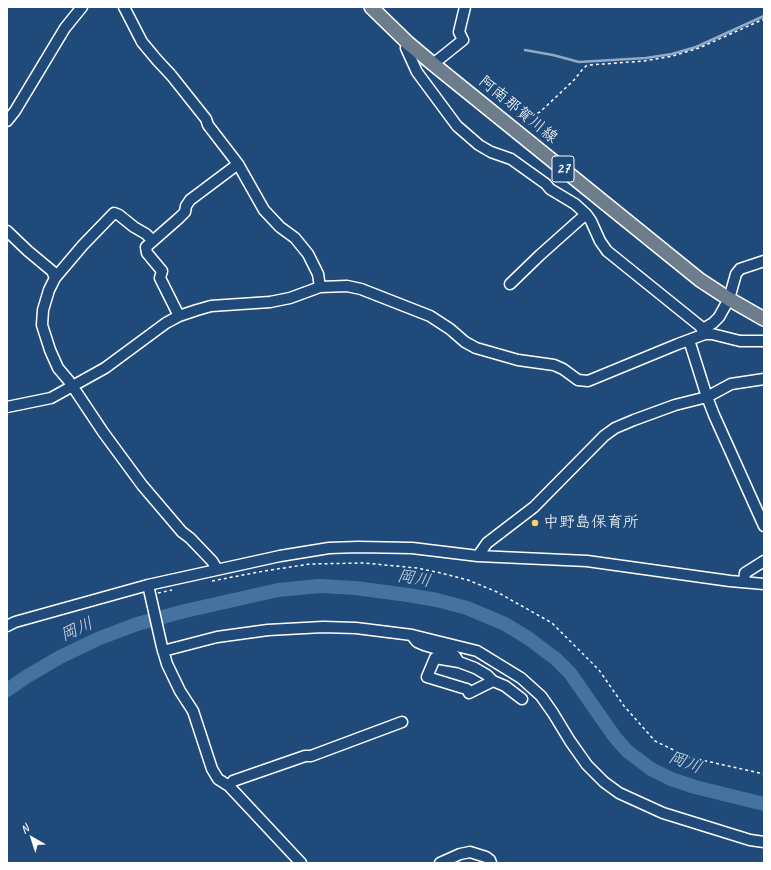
<!DOCTYPE html>
<meta charset="utf-8">
<style>
body{margin:0}
#map{position:relative;width:771px;height:870px;overflow:hidden;background:#1f4a7a;font-family:Caveat,sans-serif}
canvas{display:block}
.frame{position:absolute;inset:0;border:8px solid #fff;pointer-events:none}
.north{position:absolute;left:12px;top:818px;width:40px;height:40px;-webkit-text-stroke:3px #1f4a7a;paint-order:stroke;rotate:321deg;font-size:11px;font-weight:700;line-height:16px;text-align:center;color:#fff}
.north::after{content:'';display:block;margin:auto;width:14px;height:18px;background:#fff;clip-path:polygon(50% 0,100% 100%,50% 72%,0 100%)}
</style>
<div id="map">
<canvas width="771" height="870"></canvas>
<div class="frame"></div>
<div class="north">N</div>
</div>
<script>
const ctx = document.querySelector('canvas').getContext('2d');
ctx.lineJoin = 'round';
const shape = rows => new Path2D(rows.map(r => 'M' + r).join(''));
function trace(path, color, width, dash) { ctx.strokeStyle = color; ctx.lineWidth = width; ctx.lineCap = dash ? 'butt' : 'round'; ctx.setLineDash(dash || []); ctx.stroke(path); }
function write(font, color, halo, rows, align = 'center') {
  ctx.font = font + ' Caveat,"Klee One",sans-serif'; ctx.lineWidth = 3; ctx.setLineDash([]); ctx.textBaseline = 'middle'; ctx.strokeStyle = halo; ctx.fillStyle = color; for (const [text, x, y, turn = 0] of rows) {
    ctx.save(); ctx.translate(x, y); ctx.rotate((+turn || 0) * Math.PI / 180); ctx.textAlign = isNaN(turn) ? turn : align; if (halo) ctx.strokeText(text, 0, 0); ctx.fillText(text, 0, 0); ctx.restore();
  }
}
trace(shape([
 [525,50,553,55,579,62,646,58,672,54,696,47,764,16],
 [96,367,106,361]
]), '#8fabc6', 2.5);
trace(shape([
 [7,690,26,677,60,657,100,638,137,624,185,611,278,590,320,586,355,588,408,595,437,600,467,608,505,624,528,638,556,659,570,673,614,736,627,751,651,769,671,779,695,787,764,804]
]), '#4573a0', 14);
const minor = shape([
 [124,7,142,42,157,60,171,75,206,119,208,125,238,164,264,210,280,227,295,238,308,254,318,274,320,287],
 [408,43,406,48,417,72,457,126,479,145,491,152,511,159,546,184,550,189,575,204,586,214,591,221,600,241,607,251,700,326,705,334],
 [433,64,463,40,459,32,465,7],
 [7,121,15,111,65,28,82,7],
 [7,231,28,251,52,271,55,278],
 [152,240,146,234,134,227,119,215,114,213,83,245,55,278,49,290,43,310,42,325,50,350,58,368,69,381,103,432,142,485,182,532,190,538,212,561,217,569],
 [510,284,540,255,586,214],
 [179,316,160,278,162,271,147,253,146,247,179,218,185,212,186,206,190,200,238,164],
 [703,329,713,323,719,317,729,299,736,274,740,269,764,261],
 [689,340,707,397,714,415,764,526],
 [7,407,51,398,105,368,166,323,179,316,197,310,211,306,270,302,290,298,320,287,347,286,361,289,430,316,450,329,465,342,476,348,518,360,554,365,563,369,578,380,588,381,678,344,705,334,712,334,740,341,764,341],
 [478,556,487,543,534,507,604,436,615,428,634,420,675,405,707,397,731,384,764,379],
 [744,582,745,573,764,561],
 [148,585,162,647,167,664,180,691,193,711,212,769,218,779,229,786,301,863],
 [7,626,15,622,148,585,280,556,329,548,358,547,412,548,478,556,587,561,730,581,764,584],
 [413,637,417,642,424,645,451,653,455,656,459,662,475,668,487,675,493,681,505,686,522,699],
 [163,651,217,637,268,630,323,627,356,628,412,635,477,651,521,678,541,696,553,713,570,741,587,765,604,782,619,793,663,813,750,840,764,842],
 [459,662,435,658,427,677,463,688,467,689,469,693,493,681],
 [229,786,233,781,305,756,311,756,402,722],
 [440,863,460,854,470,852,486,857,490,860,491,863]
]);
const major = shape([
 [371,7,408,43,433,64,700,280,729,299,764,319]
]);
trace(minor, '#fff', 13);
trace(major, '#fff', 16);
trace(shape([
 [523,123,528,117,540,112,574,80,582,70,586,66,590,65,644,61,673,56,699,48,764,19],
 [212,581,264,571,310,564,364,563,417,568,441,573,468,580,497,592,552,623,599,670,624,706,655,741,688,757,764,774],
 [158,593,172,590]
]), '#fff', 1.5, [3, 3]);
trace(minor, '#1f4a7a', 10);
trace(major, '#6d7d8c', 13);
for (const [x, y, r, color] of [
 [535,523,4,"#ffd166"]
]) { const dot = new Path2D(); dot.arc(x, y, r, 0, 2 * Math.PI); ctx.fillStyle = color; ctx.fill(dot); trace(dot, '#1f4a7a', 1.5); }
for (const [x, y, w] of [
 [563,169,22]
]) { const box = new Path2D(); box.roundRect(x - w / 2, y - 13, w, 26, 3); ctx.fillStyle = '#1f4a7a'; ctx.fill(box); trace(box, '#fff', 1); }
write('bold 15px', '#fff', null, [
 ["27",563,169]
]);
write('16px', '#fff', '#1f4a7a', [
 ["阿南那賀川線",518,110,39]
]);
write('16px', '#fff', '#1f4a7a', [
 ["中野島保育所",543,523]
], 'left');
write('italic 17px', '#d0dce7', '#1f4a7a', [
 ["岡川",414,579,10],
 ["岡川",77,630,-24],
 ["岡川",685,763,21]
]);
</script>
